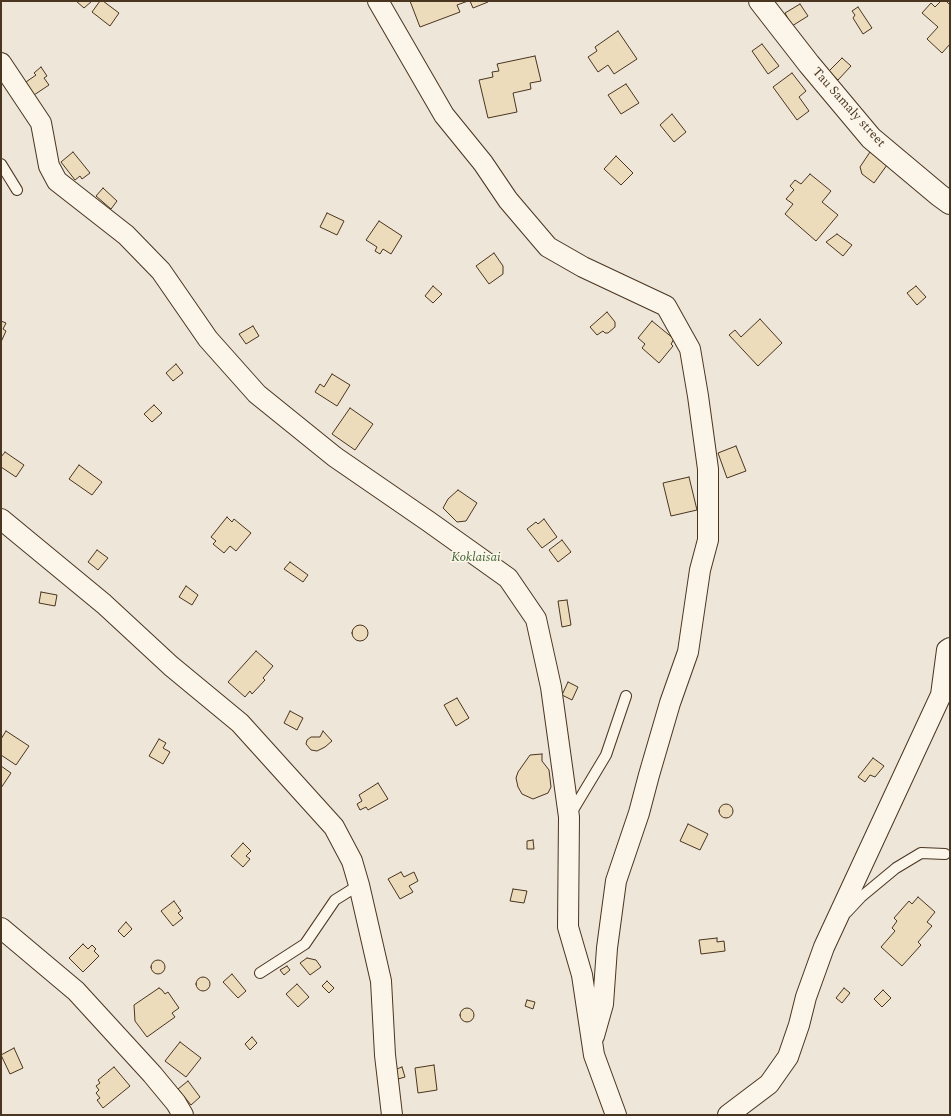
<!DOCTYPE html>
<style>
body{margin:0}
#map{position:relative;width:951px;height:1116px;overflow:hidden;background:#fbf6e9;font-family:Spectral,serif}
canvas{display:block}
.frame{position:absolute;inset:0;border:2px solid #4a3520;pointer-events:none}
</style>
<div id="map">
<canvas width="951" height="1116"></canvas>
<div class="frame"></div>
</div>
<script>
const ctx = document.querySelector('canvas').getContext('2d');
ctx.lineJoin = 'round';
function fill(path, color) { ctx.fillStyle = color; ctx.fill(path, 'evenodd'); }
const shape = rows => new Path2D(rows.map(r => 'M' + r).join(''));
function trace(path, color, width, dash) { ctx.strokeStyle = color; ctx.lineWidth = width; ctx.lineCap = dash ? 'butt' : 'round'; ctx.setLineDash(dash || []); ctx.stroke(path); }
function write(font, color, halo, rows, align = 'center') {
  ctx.font = font + ' Spectral,serif'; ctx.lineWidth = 3; ctx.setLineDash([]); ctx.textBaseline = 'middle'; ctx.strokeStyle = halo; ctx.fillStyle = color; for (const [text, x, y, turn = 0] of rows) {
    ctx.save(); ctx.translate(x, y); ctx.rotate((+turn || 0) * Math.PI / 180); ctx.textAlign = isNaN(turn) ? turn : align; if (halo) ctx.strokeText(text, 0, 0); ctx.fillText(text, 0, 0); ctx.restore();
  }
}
const green = shape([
 [1,1,950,1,950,1115,1,1115,1,1]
]);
fill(green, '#ede6d9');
trace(green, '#887966', 1);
const building = shape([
 [76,1,92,1,84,8,76,1],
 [100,1,103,1,119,13,110,26,92,12,100,1],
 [410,1,468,1,457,5,460,12,420,27,410,1],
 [470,1,487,1,488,2,473,8,470,1],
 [941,1,946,1,950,5,950,44,942,53,927,39,938,27,922,13,931,3,935,7,941,1],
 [800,4,808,16,792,26,785,13,800,4],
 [858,7,872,28,863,34,853,18,855,15,852,11,858,7],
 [618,31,637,59,614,74,608,65,598,72,588,57,597,51,595,47,618,31],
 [762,44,779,66,768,74,752,51,762,44],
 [535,56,541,81,530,83,531,89,513,93,517,112,488,118,479,80,493,77,492,72,499,71,497,64,535,56],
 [842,58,851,66,838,80,829,71,842,58],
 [41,67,47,76,44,78,49,85,34,95,26,82,36,75,34,73,41,67],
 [792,73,806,91,799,97,809,111,797,120,773,87,792,73],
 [626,84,639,103,621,114,608,95,626,84],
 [672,114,686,132,674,142,660,125,672,114],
 [73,152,90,173,82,179,80,176,75,180,61,162,73,152],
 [870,152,887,165,874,183,862,174,860,167,870,152],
 [616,156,633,173,621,185,604,169,616,156],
 [810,174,831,191,822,202,838,215,816,241,785,214,793,204,786,199,794,190,790,186,795,180,801,184,810,174],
 [103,188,117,201,111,209,96,196,103,188],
 [327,213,344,221,337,235,320,227,327,213],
 [379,221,402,236,391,254,383,249,380,254,375,251,377,247,366,240,379,221],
 [837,234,852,245,843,256,826,242,837,234],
 [494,253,503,266,503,274,489,284,476,266,494,253],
 [433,286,442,294,433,303,425,296,433,286],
 [916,286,926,297,917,305,907,293,916,286],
 [607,312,615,322,615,327,608,333,605,333,603,331,597,335,590,327,607,312],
 [760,319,782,343,758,366,729,335,735,330,741,337,760,319],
 [1,321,6,323,3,329,6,331,1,342,1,321],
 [652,321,674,339,671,344,673,346,659,363,642,348,645,344,638,338,652,321],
 [253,326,259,336,246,344,239,334,253,326],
 [176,364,183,373,173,381,166,373,176,364],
 [332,374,350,385,337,406,315,392,320,384,324,387,332,374],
 [154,405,162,413,152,422,144,414,154,405],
 [350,408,373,424,355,450,332,434,350,408],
 [736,446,746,471,727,478,718,453,736,446],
 [5,452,24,465,16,477,1,467,1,457,5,452],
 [79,465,102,482,92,495,69,479,79,465],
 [689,477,697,510,671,516,663,483,689,477],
 [458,490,477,503,466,521,457,522,443,508,448,499,458,490],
 [227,517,232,522,234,519,251,533,236,551,230,546,224,553,213,544,216,541,211,537,227,517],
 [544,519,557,537,542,548,527,529,536,522,538,524,544,519],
 [562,540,571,552,558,562,549,550,562,540],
 [97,550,108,558,98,570,88,562,97,550],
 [290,562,308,575,303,582,284,569,290,562],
 [186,586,198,595,192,605,179,597,186,586],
 [41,592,57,595,55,606,39,603,41,592],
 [567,600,571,625,562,627,558,601,567,600],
 '352 633a8 8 0 1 1 16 0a8 8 0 1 1-16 0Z',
 [256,651,273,666,263,678,265,680,252,694,250,691,245,697,228,682,256,651],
 [568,682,578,687,572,700,562,695,568,682],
 [457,698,469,718,456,726,444,705,457,698],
 [290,711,303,718,297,730,284,723,290,711],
 [6,731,29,746,16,765,1,755,1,739,6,731],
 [323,731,332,741,325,747,317,751,311,750,306,744,307,740,311,737,320,737,323,731],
 [159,739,166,743,163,748,170,752,163,764,149,756,159,739],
 [542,754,542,761,549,770,551,787,548,793,533,799,522,794,518,787,516,778,518,772,530,755,542,754],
 [873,758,884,766,875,777,870,775,865,782,858,777,873,758],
 [1,766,11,773,1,788,1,766],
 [378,783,388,799,368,810,366,807,360,810,357,804,362,801,359,795,378,783],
 '719 811a7 7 0 1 1 14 0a7 7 0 1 1-14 0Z',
 [688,824,708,834,700,850,680,841,688,824],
 [533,840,534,849,527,849,527,841,533,840],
 [243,843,251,851,246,856,250,859,243,867,231,856,243,843],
 [401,872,404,877,414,872,418,881,409,886,413,892,400,899,388,879,401,872],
 [513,889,527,891,524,903,510,901,513,889],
 [918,897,935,912,927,922,932,926,918,942,921,945,902,966,881,947,895,931,892,928,897,921,894,918,909,901,912,904,918,897],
 [174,901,181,911,178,913,183,918,173,926,161,911,174,901],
 [126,922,132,929,124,937,118,931,126,922],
 [717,938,717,942,724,941,725,951,701,954,699,940,717,938],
 [83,944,88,949,92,945,96,949,94,951,99,956,83,972,69,958,83,944],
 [307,958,316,960,321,967,310,975,300,963,307,958],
 '151 967a7 7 0 1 1 14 0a7 7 0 1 1-14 0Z',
 [287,966,290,970,284,975,280,970,287,966],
 [232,974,246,991,238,998,223,982,232,974],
 '196 984a7 7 0 1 1 14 0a7 7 0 1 1-14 0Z',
 [327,981,334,988,329,993,322,986,327,981],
 [297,984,309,997,298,1007,286,994,297,984],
 [159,988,162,990,165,994,168,992,179,1008,172,1013,175,1017,147,1037,135,1021,134,1005,159,988],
 [844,988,850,993,842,1003,836,998,844,988],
 [883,990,891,998,882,1007,874,999,883,990],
 [527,1000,535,1002,533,1009,525,1006,527,1000],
 '460 1015a7 7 0 1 1 14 0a7 7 0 1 1-14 0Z',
 [252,1037,257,1043,250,1050,245,1044,252,1037],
 [180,1042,201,1058,186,1077,165,1061,180,1042],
 [14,1048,23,1068,10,1074,1,1055,14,1048],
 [434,1065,437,1090,418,1093,415,1068,434,1065],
 [114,1067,130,1086,103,1108,97,1100,100,1098,96,1093,99,1090,96,1086,100,1083,98,1080,114,1067],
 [402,1067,405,1077,398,1079,394,1070,402,1067],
 [188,1081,200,1097,191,1105,178,1089,188,1081]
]);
fill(building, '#ecdcbc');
trace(building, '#4a3520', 1);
const service = shape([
 [1,164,17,190],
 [570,815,606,755,626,696],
 [847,912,861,897,896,868,921,853,945,854],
 [260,973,305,944,335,900,359,885]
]);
const minor = shape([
 [378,1,444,115,483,163,508,200,548,247,583,267,666,306,690,349,698,396,708,469,708,540,700,570,688,652,670,703,649,775,639,813,616,881,607,948,603,1004,594,1036],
 [1,63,41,123,49,166,57,181,126,235,161,271,208,339,257,394,335,457,428,521,508,578,536,619,551,687,569,817,568,927,582,975,594,1055,616,1115],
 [1,519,104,604,171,666,240,723,334,827,352,861,359,885,381,981,385,1055,392,1115],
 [1,928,76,991,152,1074,176,1103,183,1115],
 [728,1115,769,1084,788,1057,799,1025,806,997,824,947,941,695,947,650,950,648]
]);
const tertiary = shape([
 [760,1,809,64,871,138,939,195,950,203]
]);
trace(service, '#4a3520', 12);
trace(minor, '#4a3520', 22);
trace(tertiary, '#4a3520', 24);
trace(service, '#fbf6e9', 10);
trace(minor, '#fbf6e9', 20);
trace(tertiary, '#fbf6e9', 22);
write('13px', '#4a3520', '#fbf6e9', [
 ["Tau Samaly street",848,108,48]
]);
write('italic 13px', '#436837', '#fbf6e9', [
 ["Koklaisai",476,558]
]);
</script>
